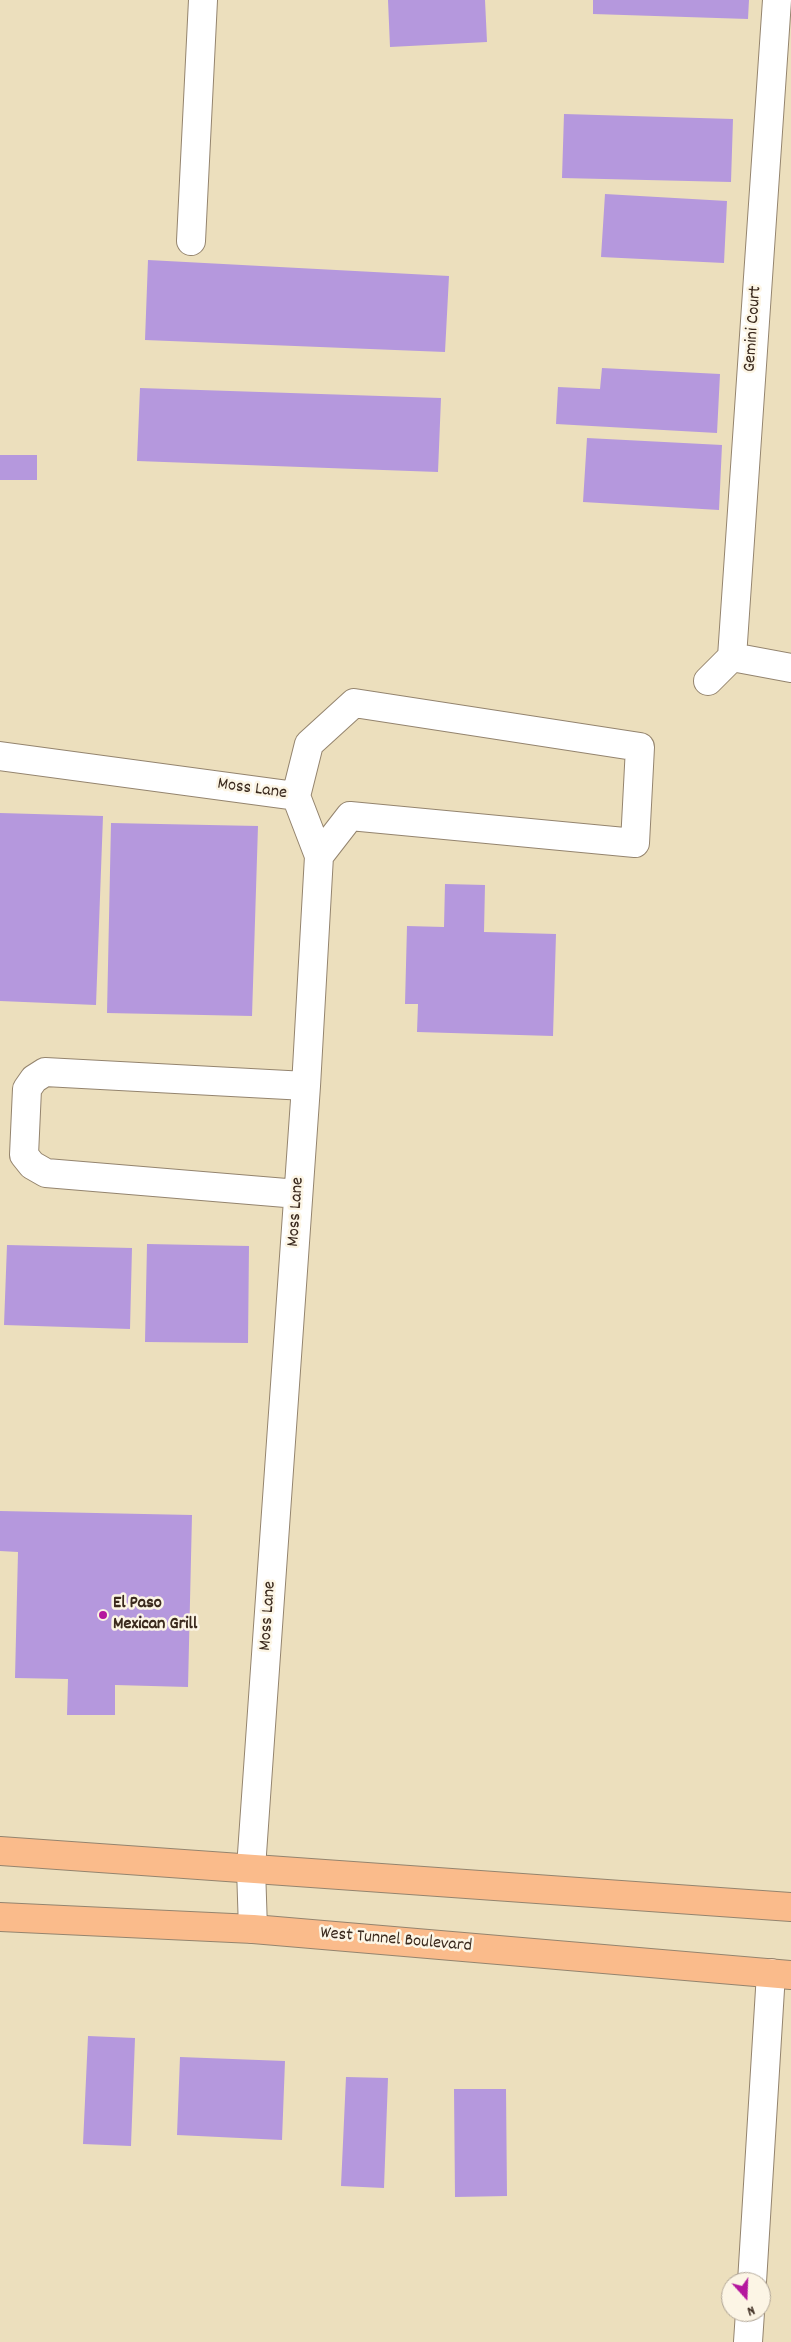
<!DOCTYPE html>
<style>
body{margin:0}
#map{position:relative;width:791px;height:2342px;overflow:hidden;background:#ecdfbd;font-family:Dekko,sans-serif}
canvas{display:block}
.north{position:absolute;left:721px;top:2272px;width:50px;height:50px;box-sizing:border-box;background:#fcf5e5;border:1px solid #afa495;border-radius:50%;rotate:160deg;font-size:14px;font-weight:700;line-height:20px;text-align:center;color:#3b2a1e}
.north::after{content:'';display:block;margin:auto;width:18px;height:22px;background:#b5179e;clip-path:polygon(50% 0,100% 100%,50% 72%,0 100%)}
</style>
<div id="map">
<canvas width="791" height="2342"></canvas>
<div class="north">N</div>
</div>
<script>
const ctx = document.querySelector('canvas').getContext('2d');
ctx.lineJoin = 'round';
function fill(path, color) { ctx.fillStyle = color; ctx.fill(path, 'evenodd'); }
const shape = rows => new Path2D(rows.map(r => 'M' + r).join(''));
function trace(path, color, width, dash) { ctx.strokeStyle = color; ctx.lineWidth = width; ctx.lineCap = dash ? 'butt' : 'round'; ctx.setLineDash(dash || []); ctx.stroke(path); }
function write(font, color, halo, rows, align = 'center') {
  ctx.font = font + ' Dekko,sans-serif'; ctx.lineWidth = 5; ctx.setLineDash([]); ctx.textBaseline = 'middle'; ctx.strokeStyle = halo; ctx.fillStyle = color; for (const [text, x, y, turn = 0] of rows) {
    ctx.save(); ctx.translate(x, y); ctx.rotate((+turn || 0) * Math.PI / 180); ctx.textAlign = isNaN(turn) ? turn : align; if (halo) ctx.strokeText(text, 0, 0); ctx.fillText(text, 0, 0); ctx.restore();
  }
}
fill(shape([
 [388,0,485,0,487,42,390,47],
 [593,0,749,0,748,19,593,14],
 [564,114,733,119,731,182,562,178],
 [605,194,727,201,724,263,601,257],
 [148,260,449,276,445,352,145,340],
 [602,368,720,374,717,433,556,424,558,387,600,389],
 [140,388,441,398,438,472,137,461],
 [587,438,722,445,719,510,583,502],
 [0,455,37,455,37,480,0,480],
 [0,813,103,816,96,1005,0,1001],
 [111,823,258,826,252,1016,107,1013],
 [445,884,485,885,484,932,556,934,553,1036,417,1032,418,1004,405,1004,407,926,444,927],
 [147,1244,249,1246,248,1343,145,1342],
 [7,1245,132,1248,130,1329,4,1325],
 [0,1511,192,1515,188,1687,115,1685,115,1715,67,1715,68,1679,15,1678,18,1552,0,1551],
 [88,2036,135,2038,131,2146,83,2144],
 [180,2057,285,2061,282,2140,177,2135],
 [346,2077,388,2078,384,2188,341,2186],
 [454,2089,506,2089,507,2196,455,2197]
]), '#b598dd');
const minor = shape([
 [191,241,203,0],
 [732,657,777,0],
 [708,681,732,657,791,668],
 [0,756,296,796,319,856,306,1086,251,1868,253,1929],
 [296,796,309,744,354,703,640,747,635,843,350,816,319,856],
 [298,1194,46,1173,32,1165,24,1155,27,1089,34,1079,45,1072,306,1086],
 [752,2282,771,1973],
 [748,2342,750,2312]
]);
const major = shape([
 [0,1851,791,1907],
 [0,1917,253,1929,791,1975]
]);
trace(minor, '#94846e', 30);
trace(major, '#94846e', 30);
trace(minor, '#fff', 28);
trace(major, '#fabb8b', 28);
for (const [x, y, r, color] of [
 [103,1615,5,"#b5179e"]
]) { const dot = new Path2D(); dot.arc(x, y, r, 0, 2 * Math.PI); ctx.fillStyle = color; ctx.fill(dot); trace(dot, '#fcf5e5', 2); }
write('18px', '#3b2a1e', '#fcf5e5', [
 ["Gemini Court",754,329,-86],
 ["Moss Lane",252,790,8],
 ["Moss Lane",297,1212,-86],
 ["Moss Lane",269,1616,-86],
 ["West Tunnel Boulevard",396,1941,5]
]);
write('bold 18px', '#3b2a1e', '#fcf5e5', [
 ["El Paso",113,1605],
 ["Mexican Grill",113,1626]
], 'left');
</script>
